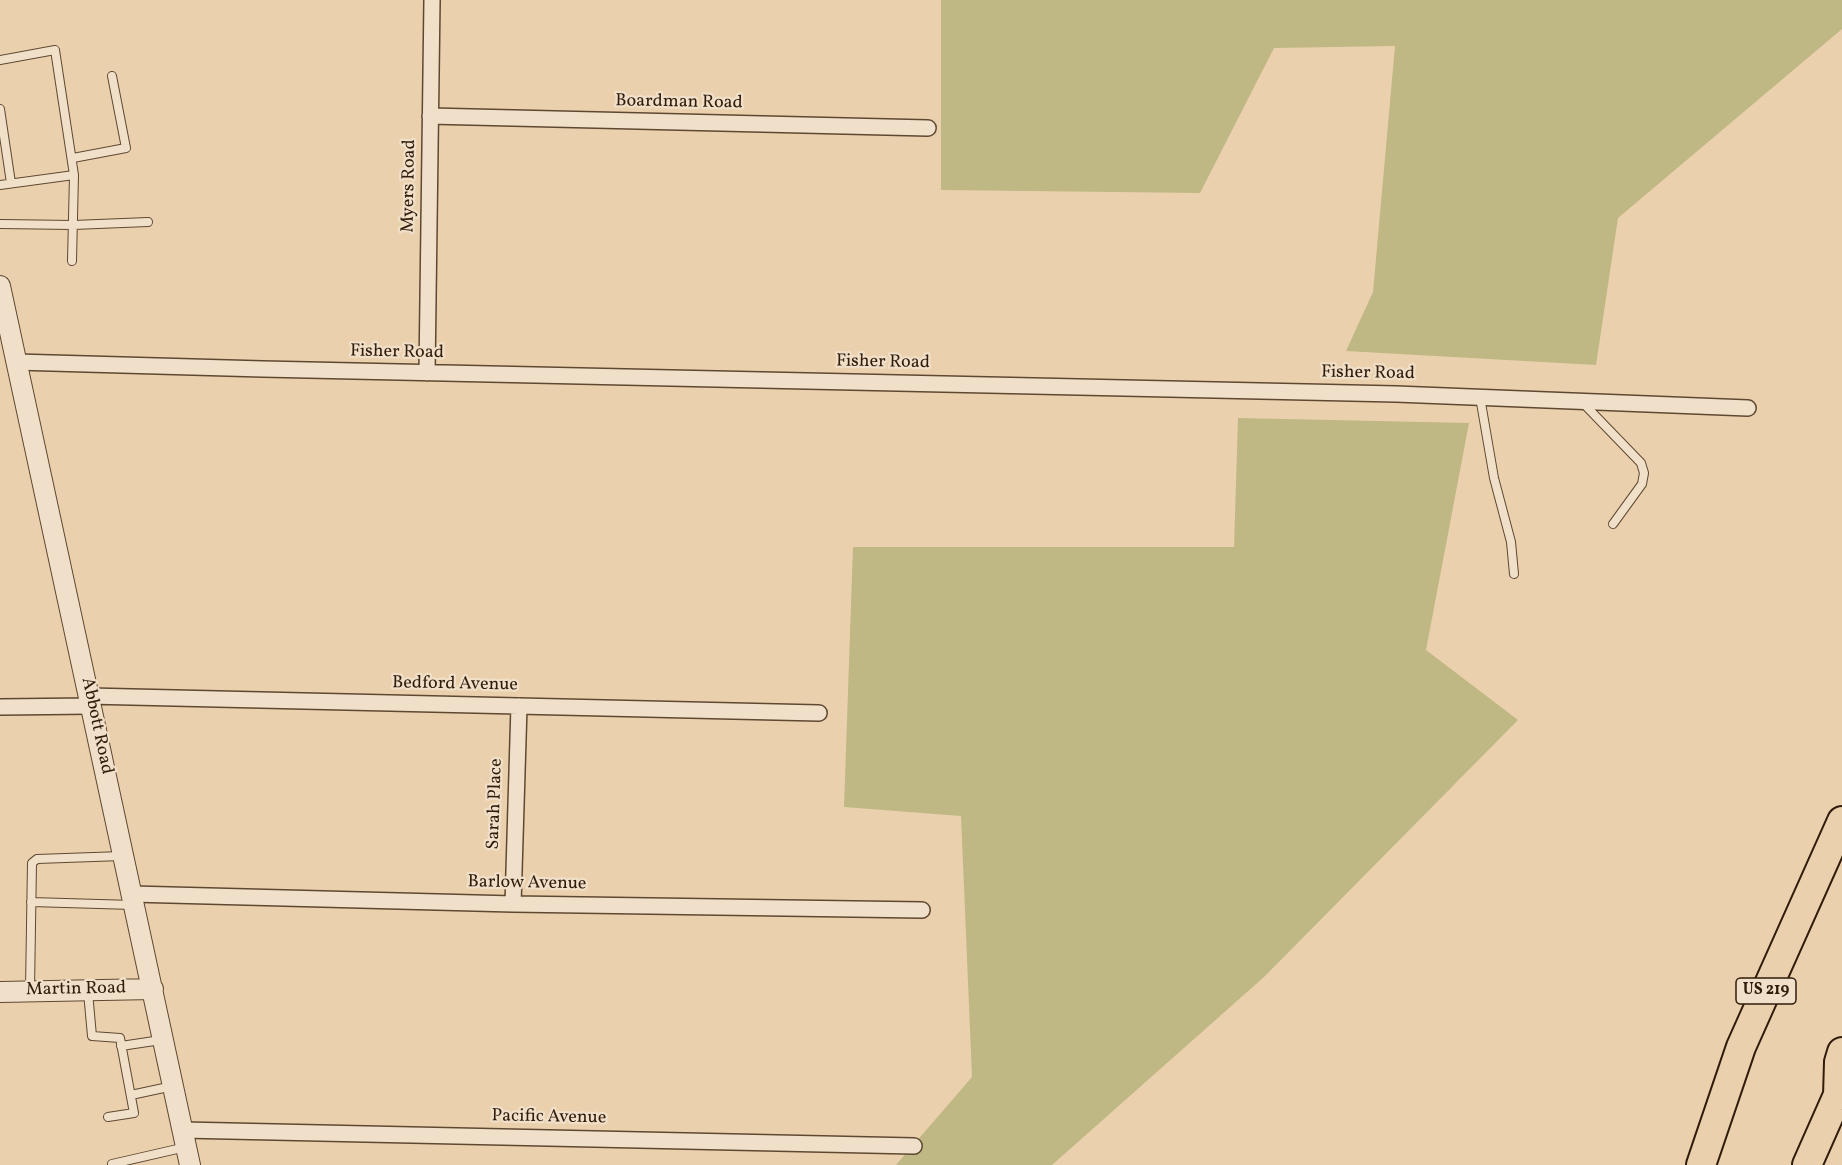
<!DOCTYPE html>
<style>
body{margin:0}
canvas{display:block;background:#ead0ac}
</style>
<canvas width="1842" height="1165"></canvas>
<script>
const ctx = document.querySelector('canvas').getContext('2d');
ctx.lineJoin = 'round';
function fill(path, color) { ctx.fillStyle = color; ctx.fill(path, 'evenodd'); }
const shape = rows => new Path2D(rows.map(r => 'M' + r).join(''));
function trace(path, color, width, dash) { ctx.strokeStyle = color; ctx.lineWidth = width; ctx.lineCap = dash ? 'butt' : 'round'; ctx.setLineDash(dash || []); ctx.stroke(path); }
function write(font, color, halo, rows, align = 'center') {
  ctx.font = font + ' Vollkorn,serif'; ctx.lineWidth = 4.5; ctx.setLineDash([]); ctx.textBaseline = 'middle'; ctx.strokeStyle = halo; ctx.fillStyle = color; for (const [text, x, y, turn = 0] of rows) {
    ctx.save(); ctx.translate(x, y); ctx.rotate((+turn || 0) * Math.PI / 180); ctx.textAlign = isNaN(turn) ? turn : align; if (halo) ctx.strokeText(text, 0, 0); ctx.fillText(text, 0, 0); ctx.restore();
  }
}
fill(shape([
 [941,0,1842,0,1842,29,1618,218,1596,365,1346,351,1373,292,1395,46,1274,48,1200,193,941,190],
 [1238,418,1469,423,1426,650,1518,720,1264,977,1052,1165,896,1165,972,1077,961,816,844,807,853,547,1234,547]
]), '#bfb884');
const service = shape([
 [0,60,55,50,74,175,72,261],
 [0,109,11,183],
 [73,158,126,148,112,76],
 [0,185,74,175],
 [0,224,73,225,148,222],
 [1480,397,1494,478,1511,542,1514,574],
 [1582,402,1641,463,1644,473,1642,484,1613,524],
 [31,902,133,905],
 [30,989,32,863,37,859,122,856],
 [88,992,92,1036,120,1038,134,1113,108,1117],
 [121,1046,161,1040],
 [131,1095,173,1086],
 [112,1164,186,1147]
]);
const minor = shape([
 [430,116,928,128],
 [16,362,263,369,1396,394,1748,408],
 [427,373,432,0],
 [89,696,819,713],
 [0,707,91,706],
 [132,894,513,904,922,910],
 [513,904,519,706],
 [183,1130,914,1146]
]);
const tertiary = shape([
 [0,286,190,1165],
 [0,992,153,989]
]);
const motorway = shape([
 [1838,1096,1839,1062,1842,1052],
 [1701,1165,1741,1047,1842,821],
 [1807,1165,1842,1086]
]);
trace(service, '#5f4832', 10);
trace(minor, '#5f4832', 18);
trace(tertiary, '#5f4832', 22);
trace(motorway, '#311b0a', 32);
trace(service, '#f1e0c9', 8);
trace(minor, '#f1e0c9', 15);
trace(tertiary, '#f1e0c9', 20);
trace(motorway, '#ead0ac', 28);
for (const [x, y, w] of [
 [1766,991,60]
]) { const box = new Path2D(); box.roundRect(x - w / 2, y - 13, w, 26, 4.5); ctx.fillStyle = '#f1e0c9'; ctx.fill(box); trace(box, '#311b0a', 1.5); }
write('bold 16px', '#311b0a', null, [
 ["US 219",1766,991]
]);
write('18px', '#311b0a', '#f1e0c9', [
 ["Boardman Road",679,103,1],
 ["Myers Road",410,186,-89],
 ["Fisher Road",397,353,1],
 ["Fisher Road",883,363,1],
 ["Fisher Road",1368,374,1],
 ["Bedford Avenue",455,685,1],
 ["Abbott Road",96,726,78],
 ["Sarah Place",496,804,-88],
 ["Barlow Avenue",527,884,1],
 ["Martin Road",76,990,-1],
 ["Pacific Avenue",549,1118,1]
]);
</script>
